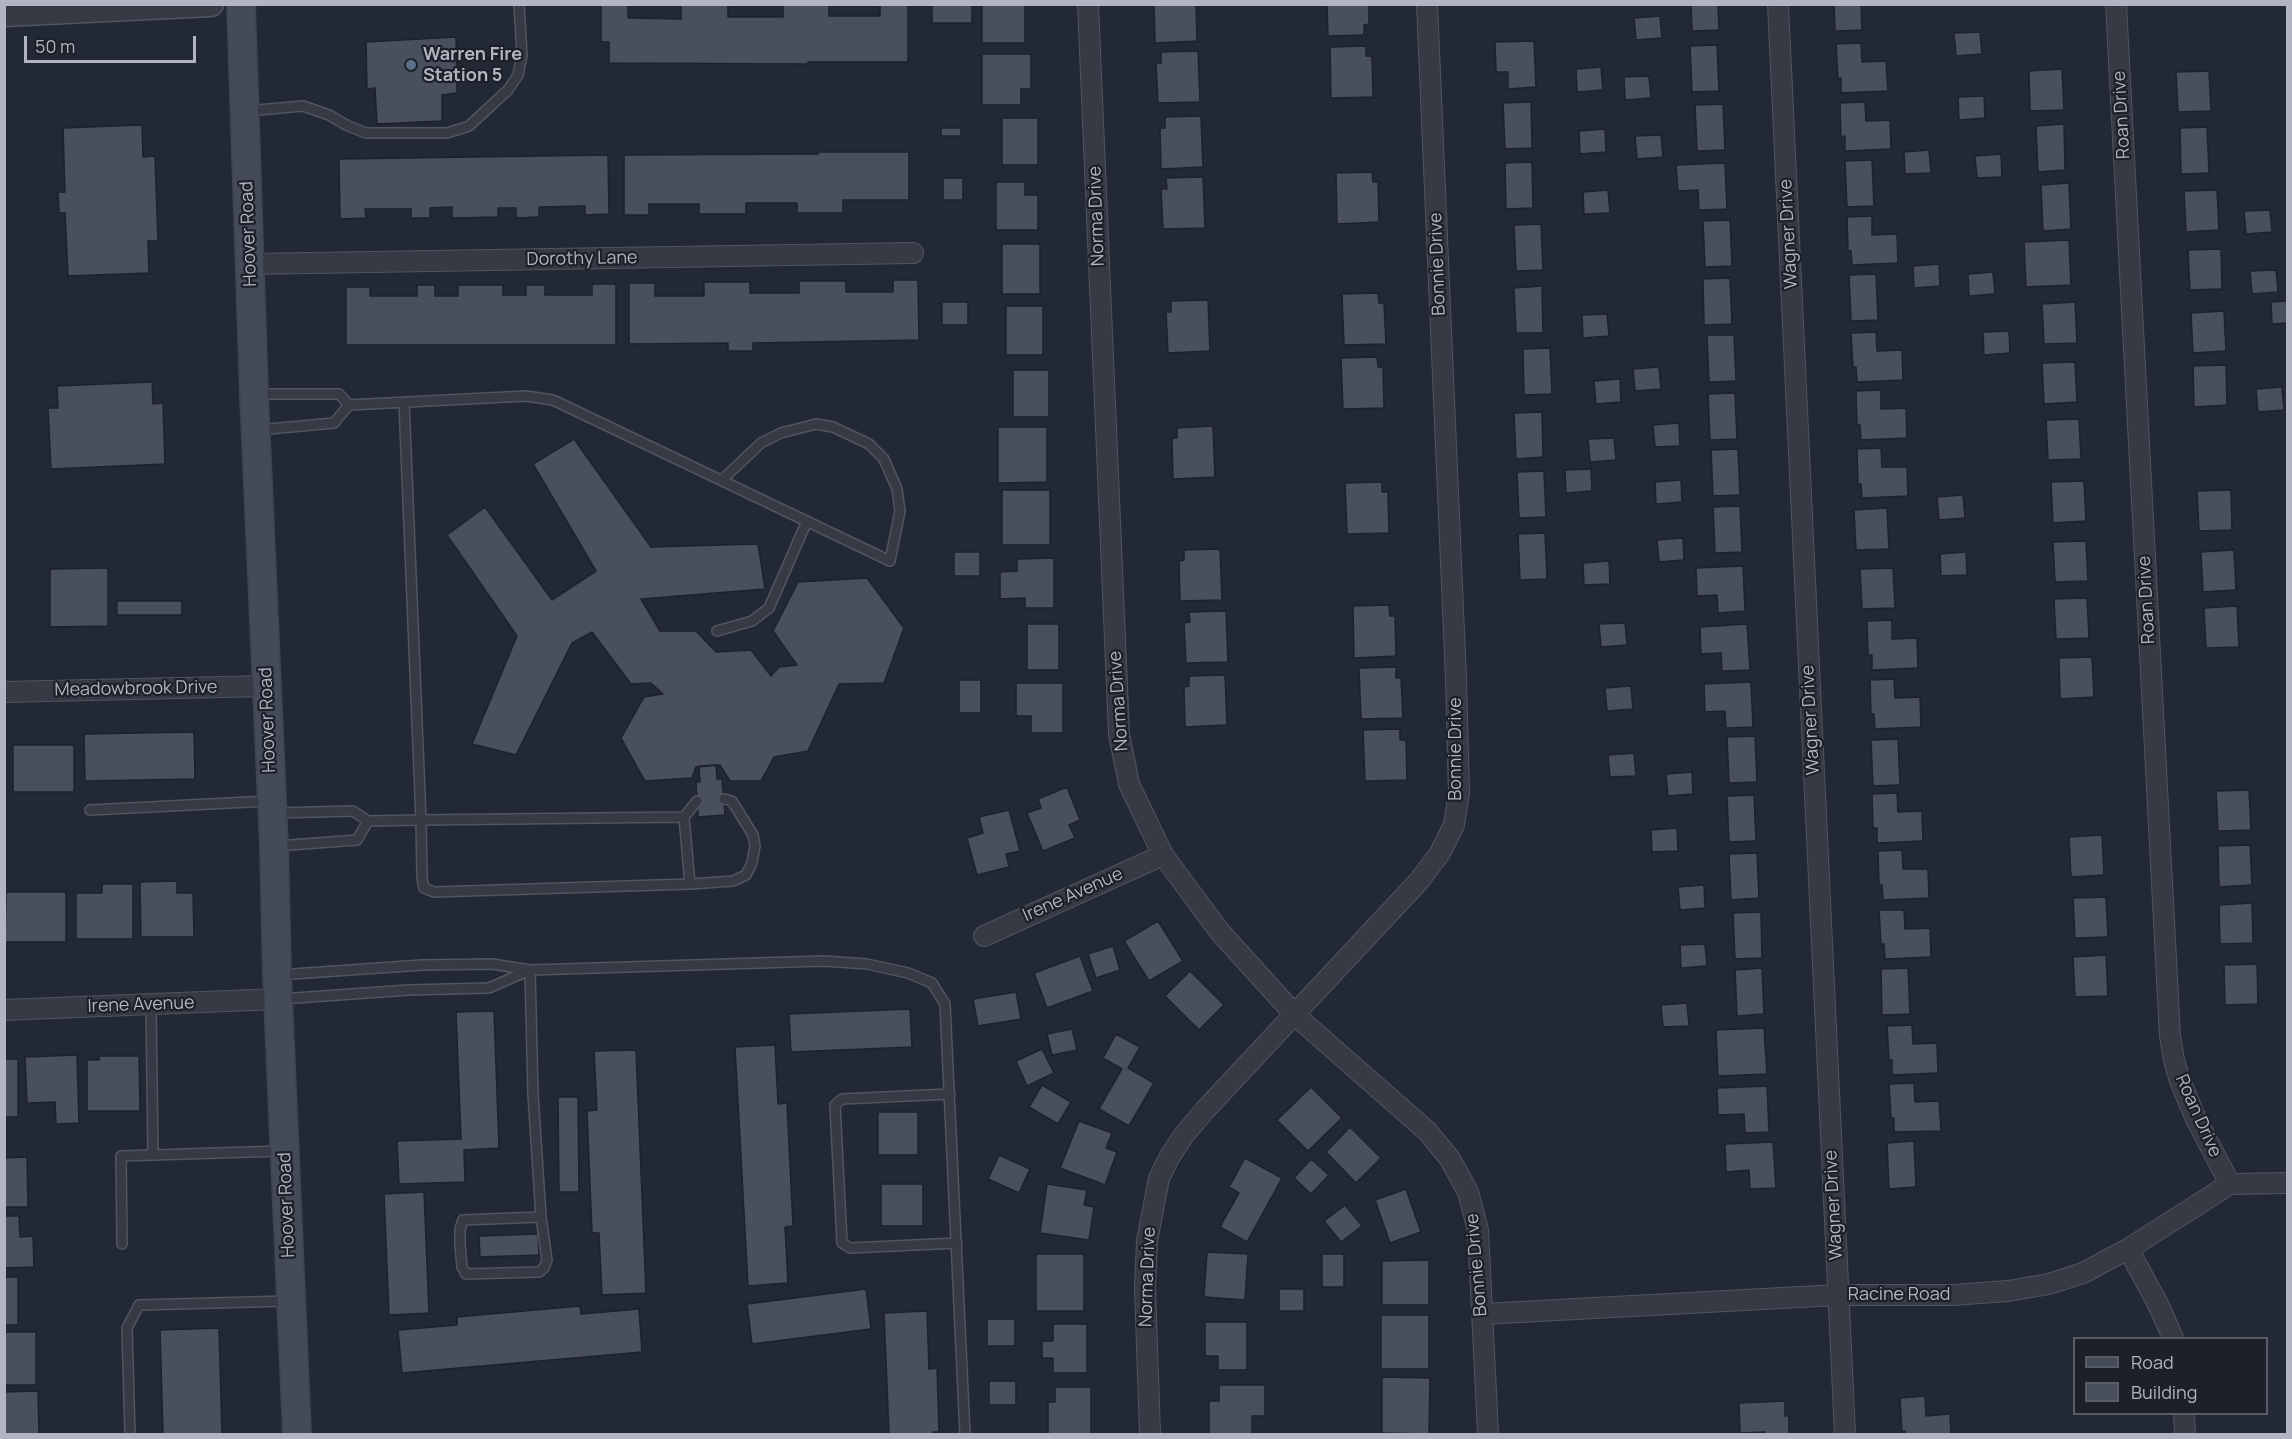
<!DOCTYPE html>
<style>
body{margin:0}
#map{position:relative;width:2292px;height:1439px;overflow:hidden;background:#222834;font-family:Manrope,sans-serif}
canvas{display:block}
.frame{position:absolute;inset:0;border:6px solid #b0b5c1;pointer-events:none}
.legend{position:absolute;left:2073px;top:1337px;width:195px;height:78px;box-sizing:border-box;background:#1b2029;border:2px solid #575c66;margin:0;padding:8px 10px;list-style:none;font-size:18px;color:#b0b5c1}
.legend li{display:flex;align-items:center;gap:12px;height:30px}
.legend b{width:30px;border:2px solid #575c66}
.scale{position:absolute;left:24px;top:36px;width:172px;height:27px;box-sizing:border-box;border:3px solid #b0b5c1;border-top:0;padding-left:8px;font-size:18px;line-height:21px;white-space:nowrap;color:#b0b5c1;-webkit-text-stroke:4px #1b2029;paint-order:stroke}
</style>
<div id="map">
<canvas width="2292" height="1439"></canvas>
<div class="frame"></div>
<ul class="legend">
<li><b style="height:8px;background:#444a57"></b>Road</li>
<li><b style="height:16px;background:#494f5d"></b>Building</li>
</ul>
<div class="scale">50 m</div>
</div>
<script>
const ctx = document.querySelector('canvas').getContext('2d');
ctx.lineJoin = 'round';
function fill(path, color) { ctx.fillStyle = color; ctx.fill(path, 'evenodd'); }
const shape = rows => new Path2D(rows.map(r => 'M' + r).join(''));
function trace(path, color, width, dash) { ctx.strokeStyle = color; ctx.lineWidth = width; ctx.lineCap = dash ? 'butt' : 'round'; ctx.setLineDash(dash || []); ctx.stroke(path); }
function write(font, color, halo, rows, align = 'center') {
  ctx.font = font + ' Manrope,sans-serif'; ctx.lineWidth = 4.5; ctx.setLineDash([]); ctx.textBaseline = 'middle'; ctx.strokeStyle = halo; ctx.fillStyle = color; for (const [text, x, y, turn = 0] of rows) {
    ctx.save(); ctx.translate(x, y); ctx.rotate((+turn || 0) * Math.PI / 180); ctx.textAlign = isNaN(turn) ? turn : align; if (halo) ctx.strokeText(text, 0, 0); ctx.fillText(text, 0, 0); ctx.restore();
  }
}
const building = shape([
 [681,4,728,4,728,17,783,17,783,4,829,4,829,16,880,16,880,4,908,4,908,62,808,62,808,64,609,63,609,42,601,42,601,5,628,5,628,18,681,19,681,4],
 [932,4,972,4,972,23,932,23,932,4],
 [982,4,1025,4,1025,43,982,43,982,4],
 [1154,4,1196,4,1197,41,1155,43,1154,4],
 [1327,4,1369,4,1369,24,1364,25,1364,35,1328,36,1327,4],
 [1691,4,1718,4,1719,30,1692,31,1691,4],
 [1834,4,1861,4,1862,30,1835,31,1834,4],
 [1660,16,1662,38,1636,40,1634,18,1660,16],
 [1980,32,1982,54,1956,56,1954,33,1980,32],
 [456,37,457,93,442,95,442,121,377,124,375,88,367,89,366,42,456,37],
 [1534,41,1536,87,1508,89,1508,72,1496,72,1495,42,1534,41],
 [1861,43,1862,62,1886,61,1888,91,1841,93,1841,78,1838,79,1836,44,1861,43],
 [1717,45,1719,91,1692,92,1690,46,1717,45],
 [1366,46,1366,56,1372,56,1373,97,1331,98,1330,47,1366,46],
 [1198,51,1200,102,1158,103,1156,63,1161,63,1161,52,1198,51],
 [982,54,1031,54,1031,89,1021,89,1021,105,982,105,982,54],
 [1601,67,1603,90,1577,92,1576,69,1601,67],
 [2062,69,2064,110,2030,111,2029,71,2062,69],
 [2209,71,2211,111,2178,112,2176,72,2209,71],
 [1649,76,1651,98,1625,100,1624,77,1649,76],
 [1984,96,1985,118,1959,120,1958,97,1984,96],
 [1531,102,1532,148,1505,149,1503,103,1531,102],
 [1865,102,1866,121,1890,120,1891,149,1845,151,1845,136,1841,137,1840,103,1865,102],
 [1723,104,1725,150,1697,151,1695,105,1723,104],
 [1201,116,1203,167,1161,169,1160,128,1165,128,1165,117,1201,116],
 [1002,118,1038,118,1038,165,1002,165,1002,118],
 [2064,124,2065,170,2038,172,2036,126,2064,124],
 [142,125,143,157,155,156,158,241,148,241,149,273,68,276,65,213,59,213,58,192,65,192,63,128,142,125],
 [2207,127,2209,173,2181,174,2180,128,2207,127],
 [941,128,961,128,961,136,941,136,941,128],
 [1605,129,1606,152,1580,154,1579,131,1605,129],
 [1661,135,1663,157,1637,159,1635,136,1661,135],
 [1929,150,1931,173,1905,174,1904,152,1929,150],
 [818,152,909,152,909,200,843,200,843,213,797,213,797,203,746,203,746,214,699,214,699,204,649,204,649,215,624,215,624,155,818,154,818,152],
 [2001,154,2002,177,1977,178,1975,156,2001,154],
 [608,155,609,214,585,215,585,206,539,207,539,217,516,218,516,208,498,208,498,217,452,218,452,207,430,208,430,218,411,218,411,209,365,209,366,218,340,219,339,159,608,155],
 [1872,160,1874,206,1847,207,1845,161,1872,160],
 [1532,162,1533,208,1506,209,1505,163,1532,162],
 [1725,163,1727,209,1699,210,1698,190,1678,191,1676,165,1725,163],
 [1372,172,1373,182,1378,182,1379,222,1337,224,1336,173,1372,172],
 [1203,177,1205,228,1163,229,1161,189,1167,189,1166,178,1203,177],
 [943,178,963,178,963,200,943,200,943,178],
 [996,182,1025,182,1025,195,1038,195,1038,230,996,230,996,182],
 [2069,183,2071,229,2043,231,2041,185,2069,183],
 [1608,190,1610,213,1584,214,1583,192,1608,190],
 [2217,190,2219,230,2186,232,2184,191,2217,190],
 [2270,210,2272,232,2246,234,2244,211,2270,210],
 [1872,216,1872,235,1897,234,1898,263,1852,265,1851,251,1848,251,1847,217,1872,216],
 [1730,220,1732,266,1705,267,1703,221,1730,220],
 [1541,224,1543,270,1516,271,1514,225,1541,224],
 [2069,240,2071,285,2026,287,2024,242,2069,240],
 [1002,244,1040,244,1040,294,1002,294,1002,244],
 [2221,249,2222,289,2190,290,2188,250,2221,249],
 [1939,264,1940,286,1914,288,1913,266,1939,264],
 [2276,270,2278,292,2252,294,2250,271,2276,270],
 [1993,272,1995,294,1969,296,1968,274,1993,272],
 [1876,274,1878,320,1851,321,1849,275,1876,274],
 [1730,278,1732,324,1704,325,1703,279,1730,278],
 [893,280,918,280,919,340,753,343,753,351,728,351,728,343,629,344,629,283,655,283,655,296,704,296,704,282,750,282,750,293,799,293,799,281,846,281,846,292,893,292,893,280],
 [592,284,616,284,616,345,346,345,346,287,370,287,370,296,417,296,417,285,435,285,435,296,458,296,458,285,503,285,503,295,526,295,526,285,545,285,545,295,592,295,592,284],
 [1542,286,1543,333,1516,333,1514,288,1542,286],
 [1378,293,1379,303,1384,303,1386,344,1344,345,1342,294,1378,293],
 [1208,300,1210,351,1168,353,1166,312,1171,312,1171,301,1208,300],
 [2288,301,2288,323,2272,324,2271,302,2288,301],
 [942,302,968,302,968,325,942,325,942,302],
 [2075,302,2077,343,2044,344,2042,304,2075,302],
 [1006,306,1043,306,1043,355,1006,355,1006,306],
 [2224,311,2226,351,2193,353,2191,313,2224,311],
 [1607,314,1609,336,1583,338,1582,315,1607,314],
 [2009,331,2010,353,1984,355,1983,332,2009,331],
 [1876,332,1877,351,1902,350,1903,380,1857,382,1856,367,1853,367,1851,333,1876,332],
 [1707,335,1734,335,1736,381,1709,382,1707,335],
 [1550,348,1552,394,1524,395,1523,349,1550,348],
 [1377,357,1378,367,1383,367,1384,408,1343,409,1341,358,1377,357],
 [2075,362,2077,402,2044,404,2042,363,2075,362],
 [2226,365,2227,405,2194,407,2193,366,2226,365],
 [1659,367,1661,389,1635,391,1633,369,1659,367],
 [1013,370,1049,370,1049,417,1013,417,1013,370],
 [1620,379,1621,402,1596,404,1594,381,1620,379],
 [152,382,153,404,163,403,165,464,51,469,48,408,58,408,57,386,152,382],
 [2282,387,2284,410,2258,412,2256,389,2282,387],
 [1881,390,1881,409,1906,408,1907,438,1861,440,1860,425,1857,425,1856,391,1881,390],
 [1735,393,1737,439,1710,440,1708,394,1735,393],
 [1542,412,1543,457,1516,459,1514,413,1542,412],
 [2079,419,2081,459,2048,460,2046,420,2079,419],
 [1679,423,1680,446,1655,447,1653,425,1679,423],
 [1213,426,1215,477,1173,479,1172,438,1177,438,1177,428,1213,426],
 [998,427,1047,427,1047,482,998,483,998,427],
 [1614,438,1616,460,1590,462,1588,439,1614,438],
 [574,439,651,547,758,544,765,589,641,599,660,631,696,631,716,652,751,650,771,676,779,667,797,665,773,631,798,582,867,578,904,628,884,683,839,684,808,751,774,757,761,781,730,781,720,765,696,767,692,778,645,781,621,738,644,697,663,694,651,683,631,684,592,632,572,643,516,755,472,744,517,636,447,535,485,507,552,600,596,571,533,464,574,439],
 [1881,448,1882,467,1907,467,1908,496,1862,498,1861,484,1858,484,1857,449,1881,448],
 [1738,449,1740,495,1713,496,1711,450,1738,449],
 [1591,469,1592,491,1566,493,1565,470,1591,469],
 [1544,471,1546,517,1519,518,1517,472,1544,471],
 [1681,480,1682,502,1656,504,1655,482,1681,480],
 [2084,481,2086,521,2053,523,2051,482,2084,481],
 [1382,482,1382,492,1388,492,1389,533,1347,534,1345,483,1382,482],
 [1002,490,1050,490,1050,545,1002,545,1002,490],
 [2231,490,2232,530,2199,531,2197,491,2231,490],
 [1963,495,1965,518,1939,520,1937,497,1963,495],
 [1740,506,1742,552,1715,553,1713,507,1740,506],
 [1887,508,1889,549,1856,550,1854,510,1887,508],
 [1545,533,1547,579,1520,580,1518,534,1545,533],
 [1683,538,1684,560,1659,562,1657,540,1683,538],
 [2086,541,2088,581,2055,582,2053,542,2086,541],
 [1220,549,1222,600,1180,601,1179,561,1184,560,1184,550,1220,549],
 [2234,550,2236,590,2203,592,2201,552,2234,550],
 [954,552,980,552,980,576,954,576,954,552],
 [1966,552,1967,575,1941,576,1940,554,1966,552],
 [1054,558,1054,608,1025,608,1025,598,1000,599,1000,572,1017,571,1017,559,1054,558],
 [1609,561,1610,584,1584,585,1583,563,1609,561],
 [1743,566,1745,611,1718,613,1717,595,1697,596,1696,568,1743,566],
 [108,568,108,626,50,627,50,569,108,568],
 [1893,568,1895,608,1862,609,1860,569,1893,568],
 [2087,598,2089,638,2056,639,2054,599,2087,598],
 [117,601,182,601,182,615,117,615,117,601],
 [1389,605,1390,616,1395,616,1396,656,1354,658,1353,606,1389,605],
 [2237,606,2239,647,2206,648,2204,608,2237,606],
 [1226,611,1228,662,1186,663,1184,623,1190,622,1189,612,1226,611],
 [1892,620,1892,639,1917,638,1918,668,1872,670,1872,655,1868,655,1867,621,1892,620],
 [1625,623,1627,645,1601,647,1599,624,1625,623],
 [1027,624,1059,624,1059,670,1027,670,1027,624],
 [1747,624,1750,670,1722,671,1721,653,1701,654,1700,627,1747,624],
 [2092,657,2094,697,2060,699,2059,658,2092,657],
 [1396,667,1396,678,1401,678,1403,718,1361,719,1359,668,1396,667],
 [1225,675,1227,725,1185,727,1184,687,1189,686,1189,676,1225,675],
 [1894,679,1895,698,1920,697,1921,727,1875,729,1874,714,1871,714,1870,680,1894,679],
 [959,680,981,680,981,713,959,713,959,680],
 [1751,682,1753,727,1726,728,1725,711,1705,712,1704,684,1751,682],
 [1016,683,1063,683,1063,733,1031,733,1031,716,1016,716,1016,683],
 [1631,686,1633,709,1607,711,1605,688,1631,686],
 [1400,729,1400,740,1406,740,1407,780,1365,781,1363,730,1400,729],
 [194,732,195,779,85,781,84,734,194,732],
 [1755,736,1757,782,1729,783,1727,737,1755,736],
 [1898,739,1900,785,1873,786,1871,740,1898,739],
 [13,745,74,745,74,792,13,792,13,745],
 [1634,753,1636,776,1610,777,1608,755,1634,753],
 [716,765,717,779,722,779,725,815,698,817,696,782,700,782,699,766,716,765],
 [1692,772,1693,794,1668,796,1666,774,1692,772],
 [1067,787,1080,820,1069,825,1075,838,1043,851,1027,813,1041,808,1038,799,1067,787],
 [2249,790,2251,830,2218,831,2216,791,2249,790],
 [1897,793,1898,812,1922,811,1923,841,1877,843,1877,828,1873,828,1872,794,1897,793],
 [1754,795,1756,841,1729,842,1727,796,1754,795],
 [1009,810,1020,851,1006,854,1009,867,977,875,967,838,983,833,979,817,1009,810],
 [1677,828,1678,851,1652,852,1651,830,1677,828],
 [2102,835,2104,875,2071,877,2069,837,2102,835],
 [2250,845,2252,885,2219,887,2218,846,2250,845],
 [1902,850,1903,869,1928,869,1929,898,1883,900,1882,885,1879,885,1878,851,1902,850],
 [1757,853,1759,898,1731,900,1729,854,1757,853],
 [177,881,177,893,193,893,194,937,141,937,140,882,177,881],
 [102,884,133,884,133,939,76,939,76,893,102,893,102,884],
 [1704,885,1705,908,1680,910,1678,887,1704,885],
 [6,892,66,892,66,942,5,942,6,892],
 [2106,897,2108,937,2075,938,2073,898,2106,897],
 [2252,903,2253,943,2220,944,2219,905,2252,903],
 [1879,910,1904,910,1905,929,1930,928,1931,957,1885,959,1884,944,1881,944,1879,910],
 [1761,912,1762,958,1735,959,1733,913,1761,912],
 [1158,921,1183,961,1149,981,1124,941,1158,921],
 [1705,944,1707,966,1681,968,1680,945,1705,944],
 [1113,946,1120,970,1096,978,1088,954,1113,946],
 [2106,955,2108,996,2075,997,2073,957,2106,955],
 [1080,956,1093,991,1047,1008,1034,973,1080,956],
 [2257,964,2258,1004,2225,1005,2224,965,2257,964],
 [1762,968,1764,1014,1737,1016,1735,970,1762,968],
 [1908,968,1910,1014,1882,1015,1881,969,1908,968],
 [1190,971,1224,1005,1199,1030,1165,996,1190,971],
 [1016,992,1021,1019,978,1026,973,999,1016,992],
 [1687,1003,1689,1026,1663,1027,1661,1005,1687,1003],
 [910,1009,912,1047,791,1052,789,1014,910,1009],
 [494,1011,499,1148,464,1150,465,1182,399,1184,397,1141,461,1139,456,1012,494,1011],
 [1912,1025,1913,1044,1937,1043,1938,1073,1892,1075,1892,1060,1889,1060,1887,1026,1912,1025],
 [1764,1028,1767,1074,1718,1076,1716,1030,1764,1028],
 [1072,1029,1077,1050,1052,1055,1047,1034,1072,1029],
 [1116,1034,1140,1047,1128,1068,1154,1083,1129,1126,1099,1109,1122,1069,1103,1058,1116,1034],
 [775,1045,778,1104,787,1103,793,1226,785,1227,788,1283,748,1286,735,1047,775,1045],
 [1042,1049,1054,1073,1027,1086,1016,1061,1042,1049],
 [636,1050,646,1293,602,1295,599,1233,592,1233,587,1111,597,1110,594,1051,636,1050],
 [77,1055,79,1123,56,1124,55,1102,27,1103,25,1057,77,1055],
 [99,1056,139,1056,140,1111,87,1111,87,1060,99,1060,99,1056],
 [4,1059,18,1059,18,1117,4,1117,4,1059],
 [1914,1083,1915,1102,1939,1101,1941,1131,1894,1132,1894,1118,1891,1118,1889,1084,1914,1083],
 [1042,1085,1071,1102,1058,1124,1029,1107,1042,1085],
 [1767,1086,1769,1132,1745,1133,1744,1114,1718,1115,1717,1088,1767,1086],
 [1311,1087,1342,1118,1308,1151,1277,1120,1311,1087],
 [558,1097,578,1097,579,1192,559,1192,558,1097],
 [878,1112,918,1112,918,1155,878,1155,878,1112],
 [1079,1121,1112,1133,1106,1148,1117,1152,1105,1185,1060,1168,1079,1121],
 [1350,1127,1381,1158,1356,1183,1326,1152,1350,1127],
 [1914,1141,1916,1187,1889,1189,1887,1143,1914,1141],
 [1773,1142,1776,1188,1750,1189,1749,1170,1726,1172,1725,1144,1773,1142],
 [999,1155,1030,1169,1019,1193,988,1179,999,1155],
 [27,1157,28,1207,4,1207,4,1158,27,1157],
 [1245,1158,1282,1178,1247,1242,1220,1227,1239,1193,1229,1187,1245,1158],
 [1311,1159,1329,1175,1311,1194,1294,1178,1311,1159],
 [881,1184,923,1184,923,1226,881,1226,881,1184],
 [1047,1184,1087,1190,1084,1205,1094,1207,1089,1240,1040,1233,1047,1184],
 [1406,1189,1421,1232,1390,1243,1375,1200,1406,1189],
 [424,1192,429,1313,389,1315,384,1194,424,1192],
 [1345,1205,1362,1226,1341,1242,1324,1221,1345,1205],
 [4,1216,19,1216,20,1237,33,1236,34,1267,4,1268,4,1216],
 [538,1234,539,1255,480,1257,479,1236,538,1234],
 [1207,1252,1248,1254,1245,1300,1204,1297,1207,1252],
 [1036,1254,1084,1254,1084,1311,1036,1311,1036,1254],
 [1322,1254,1344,1254,1344,1287,1322,1287,1322,1254],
 [1429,1260,1429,1305,1382,1305,1382,1261,1429,1260],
 [4,1277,18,1277,18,1325,4,1325,4,1277],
 [866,1289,871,1329,752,1344,747,1304,866,1289],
 [1279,1289,1304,1289,1304,1311,1279,1311,1279,1289],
 [580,1306,581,1314,639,1309,642,1352,402,1373,398,1330,457,1325,457,1317,580,1306],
 [927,1311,929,1369,937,1368,939,1432,933,1432,933,1434,889,1434,884,1313,927,1311],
 [1381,1315,1429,1315,1429,1369,1381,1369,1381,1315],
 [987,1319,1015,1319,1015,1346,987,1346,987,1319],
 [1205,1322,1247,1322,1247,1370,1218,1370,1218,1356,1205,1356,1205,1322],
 [1053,1324,1087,1324,1087,1373,1053,1373,1053,1358,1042,1358,1042,1341,1053,1341,1053,1324],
 [219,1328,222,1434,163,1434,160,1330,219,1328],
 [4,1332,36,1332,36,1385,4,1385,4,1332],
 [1382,1377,1430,1378,1429,1434,1382,1433,1382,1377],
 [989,1381,1016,1381,1016,1405,989,1405,989,1381],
 [1219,1385,1265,1385,1265,1416,1252,1416,1252,1434,1209,1434,1209,1401,1219,1401,1219,1385],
 [1055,1387,1091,1387,1091,1434,1048,1434,1048,1402,1055,1402,1055,1387],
 [38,1391,39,1434,4,1434,4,1392,38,1391],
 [1925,1396,1926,1416,1950,1414,1951,1434,1905,1434,1905,1431,1902,1432,1900,1398,1925,1396],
 [1785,1401,1785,1416,1789,1416,1789,1434,1765,1434,1765,1432,1740,1433,1739,1403,1785,1401]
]);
fill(building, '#494f5d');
trace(building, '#1d222b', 1.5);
const service = shape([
 [246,111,303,106,329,115,346,125,366,133,447,133,469,126,508,90,518,75,522,55,519,4],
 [257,394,339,394,349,405],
 [258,430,334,423,349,405,526,396,553,400,890,561,900,511,897,489,884,459,869,444,833,427,816,424,781,433,761,443,722,480],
 [717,631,752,621,769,608,807,521],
 [90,810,269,801],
 [275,813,353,811,368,821,421,820,684,817,690,884,434,892,424,888,422,878,421,820,404,402],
 [684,817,697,801],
 [277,846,357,840,368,821],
 [690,884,733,881,746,875,752,863,755,846,753,835,732,801,724,799],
 [530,970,533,1094,541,1217,547,1260,544,1268,539,1272,466,1274,462,1267,460,1244,460,1229,463,1220,541,1217],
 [278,975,422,965,492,964,530,970,824,961,867,964,908,973,932,983,945,1004,965,1434],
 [281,999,409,990,489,988,530,970],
 [151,1004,153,1155],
 [950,1094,842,1099,835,1105,842,1243,850,1248,957,1243],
 [122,1244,121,1156,282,1151],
 [130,1434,127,1328,139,1305,288,1301]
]);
const minor = shape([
 [1088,4,1119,734,1129,784,1163,855,1220,932,1296,1016,1427,1131,1450,1159,1468,1192,1478,1230,1488,1434],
 [1778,4,1845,1434],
 [2116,4,2170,1036,2174,1060,2180,1081,2196,1119,2230,1184],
 [250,264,913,253],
 [4,692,267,686],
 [984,936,1163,855],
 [4,1010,278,999],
 [2128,1249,2158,1304,2173,1338],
 [1483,1314,1838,1295,1953,1295,2008,1291,2049,1284,2083,1273,2128,1249,2230,1184,2288,1183],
 [2184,1414,2185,1434],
 [1150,1434,1145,1287,1147,1241,1159,1178,1170,1156,1184,1135,1205,1110,1419,881,1440,853,1454,825,1459,793,1456,679,1427,4]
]);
const tertiary = shape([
 [4,14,211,4]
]);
const secondary = shape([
 [241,4,254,394,274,846,277,975,297,1434]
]);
trace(service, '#50555f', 12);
trace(minor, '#50555f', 22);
trace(tertiary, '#50555f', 27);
trace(secondary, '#3f444e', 30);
trace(service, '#353a45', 9);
trace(minor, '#353a45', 20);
trace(tertiary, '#353a45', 24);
trace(secondary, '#444a57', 27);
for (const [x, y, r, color] of [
 [411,65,6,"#5c6f8a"]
]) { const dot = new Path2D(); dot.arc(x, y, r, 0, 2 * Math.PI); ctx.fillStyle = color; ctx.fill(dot); trace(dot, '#1b2029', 2); }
write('bold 18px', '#b0b5c1', '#1b2029', [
 ["Warren Fire",423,55],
 ["Station 5",423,76]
], 'left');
write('18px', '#b0b5c1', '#1b2029', [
 ["Roan Drive",2122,115,-93],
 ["Norma Drive",1097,216,-92],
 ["Hoover Road",249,234,-92],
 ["Wagner Drive",1789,234,-93],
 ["Dorothy Lane",582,259,-1],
 ["Bonnie Drive",1438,264,-92],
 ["Roan Drive",2147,600,-93],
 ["Meadowbrook Drive",136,689,-1],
 ["Norma Drive",1119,701,-94],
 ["Hoover Road",268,720,-92],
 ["Wagner Drive",1811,720,-93],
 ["Bonnie Drive",1456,749,-90],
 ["Irene Avenue",1073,895,-24],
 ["Irene Avenue",141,1005,-2],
 ["Roan Drive",2198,1116,66],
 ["Hoover Road",287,1205,-92],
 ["Wagner Drive",1834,1205,-93],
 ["Bonnie Drive",1477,1265,-95],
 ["Norma Drive",1148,1277,-88],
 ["Racine Road",1899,1295]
]);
</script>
